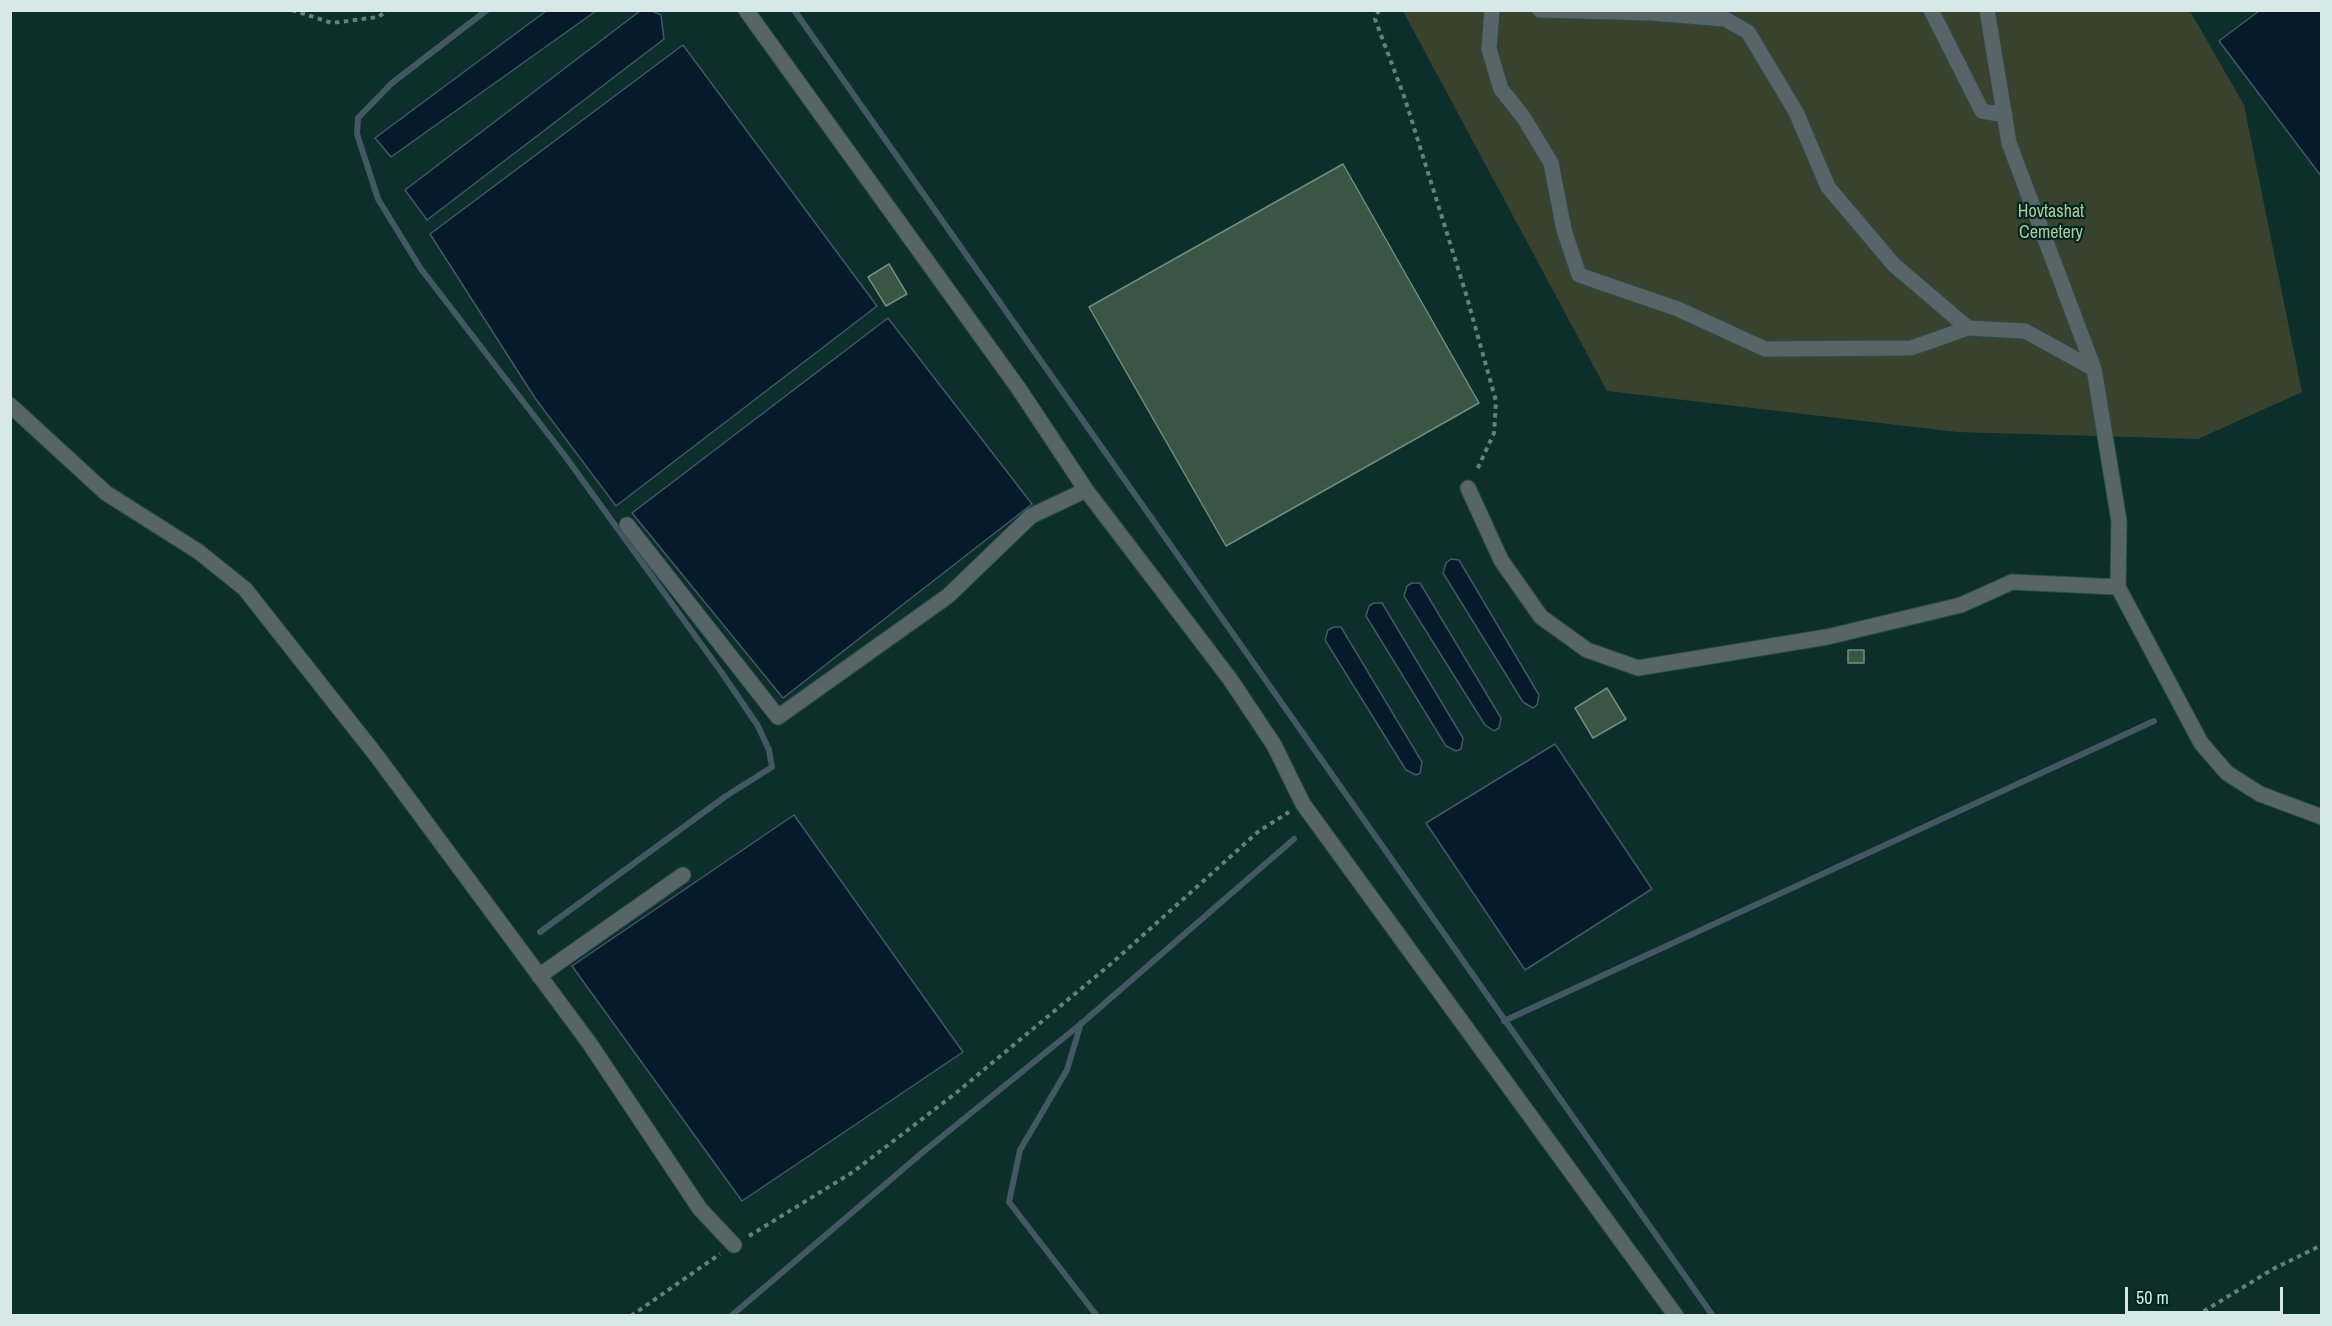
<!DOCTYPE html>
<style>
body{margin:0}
#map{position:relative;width:2332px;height:1326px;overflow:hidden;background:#0c2f2c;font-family:"Archivo Narrow",sans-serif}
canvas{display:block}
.frame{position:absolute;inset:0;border:12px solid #d6e9e6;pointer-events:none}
.scale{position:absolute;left:2125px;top:1287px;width:158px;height:27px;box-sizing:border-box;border:3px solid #d6e9e6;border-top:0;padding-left:8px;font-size:18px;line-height:21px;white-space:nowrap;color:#d6e9e6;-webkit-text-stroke:4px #012522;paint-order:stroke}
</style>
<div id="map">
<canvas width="2332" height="1326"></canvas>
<div class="frame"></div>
<div class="scale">50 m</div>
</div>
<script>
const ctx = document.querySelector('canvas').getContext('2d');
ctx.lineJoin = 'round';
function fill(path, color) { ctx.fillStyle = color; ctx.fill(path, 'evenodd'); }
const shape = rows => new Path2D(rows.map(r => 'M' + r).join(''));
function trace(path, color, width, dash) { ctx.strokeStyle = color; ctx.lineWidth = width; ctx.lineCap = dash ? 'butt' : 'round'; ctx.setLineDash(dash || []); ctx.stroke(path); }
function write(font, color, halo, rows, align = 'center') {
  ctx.font = font + ' "Archivo Narrow",sans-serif'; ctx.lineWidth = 4.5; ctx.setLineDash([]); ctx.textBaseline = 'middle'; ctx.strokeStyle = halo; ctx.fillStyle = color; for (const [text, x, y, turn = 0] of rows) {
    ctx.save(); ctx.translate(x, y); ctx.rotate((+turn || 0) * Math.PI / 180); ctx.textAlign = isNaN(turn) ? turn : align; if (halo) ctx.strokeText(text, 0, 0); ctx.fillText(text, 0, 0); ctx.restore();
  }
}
fill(shape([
 [1403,11,2190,11,2244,105,2302,392,2198,439,1957,432,1607,391]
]), '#39422c');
const water = shape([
 [546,11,596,11,391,157,375,138,546,11],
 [640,11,652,11,661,15,664,39,427,220,405,190,640,11],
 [2259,11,2321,11,2321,176,2219,41,2259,11],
 [683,45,877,306,616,506,535,398,430,234,683,45],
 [888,318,1032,504,783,698,632,513,888,318],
 [1451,559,1459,560,1539,695,1537,705,1533,708,1523,702,1443,573,1446,563,1451,559],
 [1412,583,1420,583,1501,718,1499,728,1494,731,1485,725,1404,596,1407,586,1412,583],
 [1374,603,1382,603,1463,738,1461,749,1456,751,1446,746,1366,616,1369,606,1374,603],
 [1334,627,1341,627,1422,762,1420,773,1416,775,1406,770,1325,640,1328,630,1334,627],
 [1555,744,1652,889,1525,970,1426,823,1555,744],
 [794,815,963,1052,742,1201,572,966,794,815]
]);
fill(water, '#061a2b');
trace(water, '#445863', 1.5);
trace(shape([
 [487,10,392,83,358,118,357,134,378,199,421,269,565,456,722,673,758,726,769,750,772,767,726,796,540,932],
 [794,10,1713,1316],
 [1504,1021,2154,721],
 [1081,1023,1067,1070,1020,1150,1009,1202,1097,1316],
 [731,1316,923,1152,1082,1023,1294,839]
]), '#445863', 6);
const building = shape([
 [1343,164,1479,403,1226,546,1089,307,1343,164],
 [889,264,907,294,886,306,868,277,889,264],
 [1848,650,1864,650,1864,663,1848,663,1848,650],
 [1607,688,1626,719,1593,738,1575,708,1607,688]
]);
fill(building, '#3b5544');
trace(building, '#728d7b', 1.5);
const minor = shape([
 [746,10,1019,389,1086,490,1230,679,1274,745,1303,804,1676,1316],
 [1492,10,1489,49,1501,89,1524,118,1551,163,1564,230,1579,275,1678,309,1765,349,1911,348,1968,328,2025,331,2094,369],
 [1540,10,1651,13,1725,19,1748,32,1796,112,1828,187,1894,265,1968,328],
 [1931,10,1982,111,2005,115],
 [1987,10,2009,143,2094,369,2119,521,2118,587,2201,743,2227,773,2260,794,2322,817],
 [10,405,106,493,199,552,245,589,376,755,590,1044,700,1209,734,1245],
 [1468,488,1501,560,1541,617,1587,650,1638,668,1827,637,1961,605,2012,582,2118,587],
 [627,525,778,717,948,596,1031,516,1086,490],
 [539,976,683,875]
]);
trace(minor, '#2c4d4a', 17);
trace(shape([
 [292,10,332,23,378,17,388,10],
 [1379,10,1375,19,1405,99,1466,294,1496,401,1494,433,1476,472],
 [749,1236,853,1172,956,1093,1112,963,1259,831,1289,812],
 [631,1316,720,1254],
 [2196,1316,2273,1269,2322,1245]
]), '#65817e', 4, [4.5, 4.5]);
trace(minor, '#576569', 15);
write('18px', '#b3c794', '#012522', [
 ["Hovtashat",2051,212],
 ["Cemetery",2051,233]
]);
</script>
